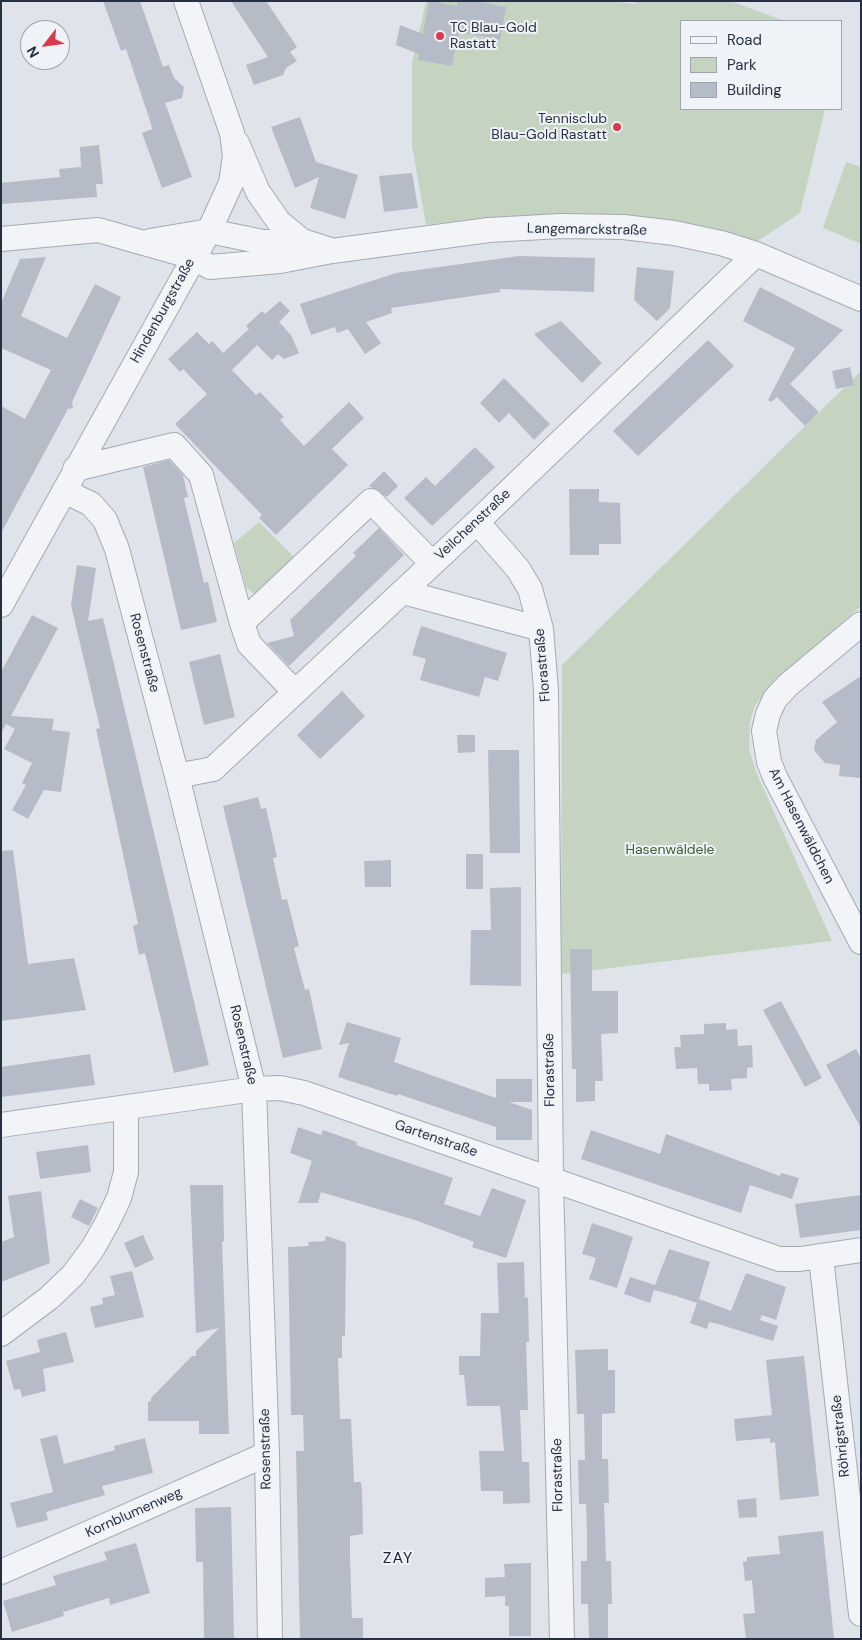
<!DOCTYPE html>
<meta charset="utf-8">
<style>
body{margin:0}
#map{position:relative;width:862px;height:1640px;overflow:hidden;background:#dfe3ea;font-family:"DM Sans",sans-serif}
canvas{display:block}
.frame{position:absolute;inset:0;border:2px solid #273042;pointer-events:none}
.legend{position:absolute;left:680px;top:20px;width:162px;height:90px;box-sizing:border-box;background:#eff2f7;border:1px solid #9fa4af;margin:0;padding:6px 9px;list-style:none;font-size:15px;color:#273042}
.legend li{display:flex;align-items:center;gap:10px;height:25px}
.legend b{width:25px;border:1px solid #9fa4af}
.north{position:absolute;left:20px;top:20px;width:50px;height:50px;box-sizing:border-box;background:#eff2f7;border:1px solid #9fa4af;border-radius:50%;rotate:240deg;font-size:14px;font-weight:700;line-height:20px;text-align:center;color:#273042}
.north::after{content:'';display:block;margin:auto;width:18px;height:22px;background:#d83b4d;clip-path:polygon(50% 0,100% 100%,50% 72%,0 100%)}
</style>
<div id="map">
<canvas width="862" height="1640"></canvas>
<div class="frame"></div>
<ul class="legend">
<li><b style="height:6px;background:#f3f4f8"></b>Road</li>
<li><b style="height:14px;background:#c4d4c0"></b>Park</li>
<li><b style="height:14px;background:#b6bcc7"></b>Building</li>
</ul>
<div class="north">N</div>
</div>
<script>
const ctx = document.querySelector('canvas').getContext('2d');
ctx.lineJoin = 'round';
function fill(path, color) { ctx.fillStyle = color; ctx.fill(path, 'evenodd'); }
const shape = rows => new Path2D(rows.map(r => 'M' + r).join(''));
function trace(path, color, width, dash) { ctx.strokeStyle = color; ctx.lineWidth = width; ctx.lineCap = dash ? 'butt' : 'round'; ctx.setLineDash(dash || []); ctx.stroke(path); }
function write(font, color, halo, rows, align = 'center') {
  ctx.font = font + ' "DM Sans",sans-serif'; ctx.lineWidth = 4; ctx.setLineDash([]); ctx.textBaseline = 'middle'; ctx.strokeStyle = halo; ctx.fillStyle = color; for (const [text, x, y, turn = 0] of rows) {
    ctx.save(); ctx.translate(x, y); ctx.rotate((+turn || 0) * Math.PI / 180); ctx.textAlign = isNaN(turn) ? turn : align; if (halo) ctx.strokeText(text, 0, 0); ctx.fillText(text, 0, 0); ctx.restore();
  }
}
fill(shape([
 [426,1,611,1,635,4,636,1,730,1,785,21,681,21,681,109,825,109,800,213,755,243,603,216,478,219,426,225,412,146,412,64],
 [846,162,861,167,861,244,823,228],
 [861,371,861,606,765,692,755,706,750,721,749,749,756,772,832,941,561,974,562,665],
 [259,522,297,560,260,594,254,594,246,587,234,543]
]), '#c4d4c0');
fill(shape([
 [103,1,140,1,163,67,169,65,174,78,184,87,182,98,165,103,192,177,162,188,142,133,152,129,151,124,126,49,121,51],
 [231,1,266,1,297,47,290,52,297,61,286,68,283,75,254,85,246,65,268,57],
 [429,1,457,6,458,1,474,1,506,7,500,40,459,32,452,66,418,60,419,54,396,45,400,25,423,34],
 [300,117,316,162,358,175,345,219,310,208,319,177,295,188,271,127],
 [99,145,103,184,96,184,97,197,1,204,1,183,60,177,59,169,81,167,80,147],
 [412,173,418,208,384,212,379,176],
 [519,256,595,258,594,292,500,289,500,292,391,308,392,313,366,322,381,343,365,354,348,329,337,333,335,327,311,335,300,304,396,273],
 [46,257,21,316,67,338,95,284,121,297,72,402,73,408,68,409,1,533,1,406,25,419,51,370,1,348,1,303,20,259],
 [637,267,674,271,670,308,657,321,634,300],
 [760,287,843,330,790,384,819,412,805,426,777,397,771,402,768,400,795,348,743,321],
 [280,301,290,311,279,322,291,335,299,353,284,359,278,354,272,360,257,345,232,370,256,395,260,392,284,417,280,420,304,446,349,402,364,418,332,449,348,465,276,535,259,518,262,515,175,424,207,394,183,369,180,372,168,359,197,332,209,344,212,341,223,353,249,329,246,326,262,311,265,314],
 [561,321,602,363,582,383,534,334],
 [708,340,734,366,638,456,613,431],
 [850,367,854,385,836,389,832,371],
 [504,378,550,424,534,440,509,413,499,423,480,403],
 [475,447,495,467,432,526,404,498,426,477,435,486],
 [169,460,183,475,188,497,184,498,204,583,208,582,217,622,181,630,143,467],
 [384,471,398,486,387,497,369,486],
 [569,489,599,489,599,502,620,503,621,544,599,544,599,555,570,555],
 [379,528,404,555,289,666,267,643,294,636,290,620,356,556,353,553],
 [77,565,96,568,88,621,103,618,209,1065,174,1073,145,953,139,955,133,926,138,924,96,729,100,728,71,605],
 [32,615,58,628,11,716,54,719,52,730,70,732,61,792,44,790,28,819,12,810,26,785,22,783,32,763,4,749,15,729,6,724,1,733,1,672],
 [421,626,507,653,498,681,485,677,479,697,420,680,426,659,412,655],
 [220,654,235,717,204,725,189,662],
 [861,676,861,778,839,776,840,765,825,763,814,750,816,740,837,722,822,702],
 [342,691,365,716,320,759,297,735],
 [457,735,475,735,475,752,458,753],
 [488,750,519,750,520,853,490,853],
 [258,797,261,809,266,808,277,857,273,858,282,900,287,899,299,946,294,948,305,990,309,989,322,1049,283,1058,223,806],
 [13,850,28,964,74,958,86,1010,1,1021,1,851],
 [466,854,483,854,483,889,466,889],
 [391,860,391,887,365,887,364,861],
 [521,887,521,986,470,985,471,930,491,930,490,888],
 [570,949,592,949,592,991,618,991,618,1033,601,1034,603,1081,595,1081,595,1101,576,1102,576,1069,572,1069],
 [781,1001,822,1078,805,1087,763,1010],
 [347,1022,401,1038,394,1062,496,1098,496,1079,532,1079,532,1102,509,1102,532,1110,532,1140,496,1140,496,1127,398,1094,397,1096,338,1077,349,1043,339,1045],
 [726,1023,726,1030,737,1029,738,1046,752,1045,753,1067,747,1068,747,1078,731,1079,732,1090,709,1091,709,1084,698,1084,697,1068,676,1069,674,1047,681,1047,680,1035,704,1034,704,1024],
 [856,1049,861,1058,861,1128,826,1065],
 [90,1054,95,1085,1,1097,1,1067],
 [298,1127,321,1135,323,1130,357,1142,356,1145,453,1178,444,1204,480,1216,492,1188,526,1200,506,1258,472,1247,474,1242,418,1221,321,1192,318,1203,298,1203,312,1161,290,1153],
 [591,1130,660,1154,666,1134,780,1176,781,1173,799,1178,792,1199,750,1185,741,1213,581,1159],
 [88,1145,91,1172,40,1179,36,1152],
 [190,1185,223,1185,224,1241,222,1242,229,1434,199,1434,199,1421,148,1421,148,1402,151,1401,151,1398,192,1356,196,1356,196,1351,219,1328,196,1333],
 [41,1191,50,1263,1,1282,1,1242,14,1237,8,1196],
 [861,1195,861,1230,800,1238,795,1204],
 [80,1199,98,1208,89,1226,71,1217],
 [592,1223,633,1237,617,1288,589,1279,596,1258,582,1254],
 [143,1235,154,1259,135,1268,124,1243],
 [326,1236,345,1242,346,1245,345,1336,342,1336,342,1358,338,1358,340,1419,351,1419,354,1482,361,1482,362,1490,363,1534,350,1536,350,1559,352,1618,363,1618,363,1639,300,1639,296,1451,304,1451,303,1415,291,1415,288,1247,309,1246,308,1242,325,1241],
 [669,1249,710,1262,699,1299,731,1311,746,1273,786,1287,776,1320,762,1315,760,1320,778,1326,773,1341,718,1324,709,1322,707,1329,690,1323,697,1303,676,1296,654,1290,650,1303,624,1294,630,1277,655,1285],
 [524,1262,525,1298,528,1297,529,1342,526,1342,528,1410,520,1410,522,1462,529,1462,530,1503,503,1504,503,1491,481,1491,479,1451,504,1451,500,1406,467,1406,464,1375,459,1375,459,1356,480,1356,481,1313,499,1313,497,1263],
 [132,1271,144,1317,95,1328,90,1307,103,1304,102,1298,115,1295,110,1276],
 [66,1332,74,1362,43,1369,46,1391,22,1397,20,1389,14,1390,6,1361,40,1352,37,1340],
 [608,1349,608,1370,615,1370,615,1413,602,1414,602,1459,608,1459,609,1503,604,1503,606,1561,611,1561,612,1604,608,1604,608,1639,589,1639,588,1604,581,1604,581,1561,587,1561,587,1533,586,1504,579,1504,578,1460,585,1460,584,1414,577,1414,575,1350],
 [804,1356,819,1496,780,1500,775,1442,770,1443,770,1438,736,1441,734,1419,772,1415,766,1360],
 [57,1435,64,1464,115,1450,114,1446,145,1438,153,1473,102,1486,105,1495,46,1512,48,1520,17,1528,10,1503,53,1492,40,1439],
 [756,1498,757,1517,739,1518,737,1500],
 [231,1507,234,1639,204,1639,203,1562,196,1562,195,1508],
 [823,1531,834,1639,746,1639,743,1614,755,1613,752,1580,745,1581,743,1562,747,1561,747,1557,780,1554,778,1536],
 [136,1543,150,1593,110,1605,109,1598,63,1612,64,1616,12,1632,3,1601,56,1585,53,1576,107,1560,104,1552],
 [531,1563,531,1636,509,1636,509,1606,505,1606,505,1596,485,1597,485,1578,505,1577,504,1564]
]), '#b6bcc7');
const minor = shape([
 [237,143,258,192,279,222,302,241,330,250],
 [1,239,98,230,193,257,210,267,280,261,332,251,489,230,561,226,623,227,674,233,721,243,756,254,861,299],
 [150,241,209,231,263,242,302,241],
 [75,469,174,445,201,475,242,623,371,501,432,563],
 [64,491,91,504,105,520,117,549,177,776,254,1089,267,1454,270,1639],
 [477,522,518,569,530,589,541,629,546,690,551,1179,562,1639],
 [403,592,541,629],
 [1,605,209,231,231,183,235,156,232,133,186,1],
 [242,623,249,644,294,691],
 [861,624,788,685,775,699,768,714,764,731,769,762,775,777,861,942],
 [177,776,213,769,477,522,756,254],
 [1,1125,254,1089,280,1088,304,1093,779,1259,800,1259,861,1250],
 [821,1257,861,1614],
 [1,1334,49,1298,73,1275,93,1248,107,1223,119,1198,126,1172,126,1108],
 [1,1572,267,1454]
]);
trace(minor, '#a4aab4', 26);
trace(minor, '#f3f4f8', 24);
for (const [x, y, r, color] of [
 [440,36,5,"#d83b4d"],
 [617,127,5,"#d83b4d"]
]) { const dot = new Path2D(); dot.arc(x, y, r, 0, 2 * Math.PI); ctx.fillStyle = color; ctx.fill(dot); trace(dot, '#eff2f7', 2); }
write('14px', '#273042', '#eff2f7', [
 ["TC Blau-Gold",450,28],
 ["Rastatt",450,44],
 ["Tennisclub",607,119,"right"],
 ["Blau-Gold Rastatt",607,135,"right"]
], 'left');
write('14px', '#273042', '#eff2f7', [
 ["Langemarckstraße",587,230,1],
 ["Hindenburgstraße",163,311,-61],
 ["Veilchenstraße",473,525,-43],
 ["Rosenstraße",144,653,75],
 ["Florastraße",543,665,-95],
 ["Am Hasenwäldchen",801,826,63],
 ["Rosenstraße",243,1045,77],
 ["Florastraße",550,1070,-91],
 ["Gartenstraße",436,1139,19],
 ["Röhrigstraße",841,1436,-96],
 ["Rosenstraße",266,1449,-91],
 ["Florastraße",558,1475,-91],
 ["Kornblumenweg",134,1513,-24]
]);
write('14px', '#3a5f33', '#eff2f7', [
 ["Hasenwäldele",670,850]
]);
ctx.letterSpacing = '1px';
write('16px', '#192133', '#eff2f7', [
 ["ZAY",398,1559]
]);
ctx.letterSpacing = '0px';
</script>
